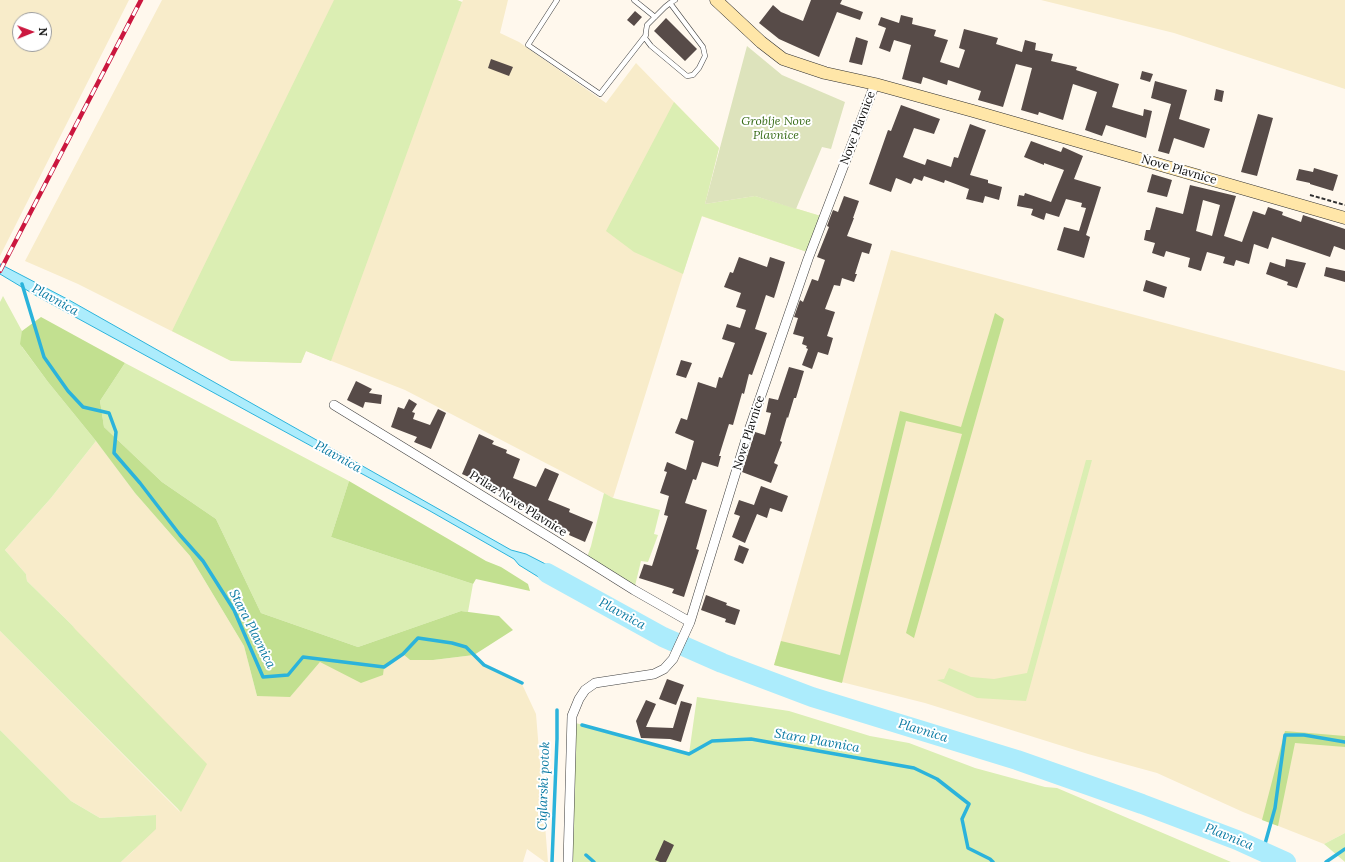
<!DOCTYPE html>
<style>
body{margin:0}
#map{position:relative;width:1345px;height:862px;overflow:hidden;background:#fff8ed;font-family:Lora,serif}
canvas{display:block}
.north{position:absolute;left:12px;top:12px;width:40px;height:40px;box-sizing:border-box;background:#fff;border:1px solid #9e9e9e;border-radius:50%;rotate:89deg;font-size:11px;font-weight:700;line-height:16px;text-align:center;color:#0d0d0d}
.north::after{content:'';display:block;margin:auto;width:14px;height:18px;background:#cb173f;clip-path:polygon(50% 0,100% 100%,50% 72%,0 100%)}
</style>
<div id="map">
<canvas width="1345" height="862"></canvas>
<div class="north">N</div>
</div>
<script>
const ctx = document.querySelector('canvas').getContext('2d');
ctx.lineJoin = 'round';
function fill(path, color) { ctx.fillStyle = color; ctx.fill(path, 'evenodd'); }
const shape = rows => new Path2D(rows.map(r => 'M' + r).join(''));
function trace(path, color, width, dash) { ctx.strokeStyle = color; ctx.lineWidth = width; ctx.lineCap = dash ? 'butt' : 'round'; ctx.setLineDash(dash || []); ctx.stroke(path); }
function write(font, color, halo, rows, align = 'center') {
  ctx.font = font + ' Lora,serif'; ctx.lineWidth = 4; ctx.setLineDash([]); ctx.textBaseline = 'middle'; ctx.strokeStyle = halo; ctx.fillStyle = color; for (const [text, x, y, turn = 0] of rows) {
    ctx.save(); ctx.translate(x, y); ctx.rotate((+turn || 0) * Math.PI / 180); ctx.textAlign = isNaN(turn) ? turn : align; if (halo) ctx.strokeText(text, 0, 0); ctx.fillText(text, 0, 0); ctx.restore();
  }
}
fill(shape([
 [0,0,129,0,0,256],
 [20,20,44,20,44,44,20,44],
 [162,0,457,0,462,2,463,0,508,0,500,33,519,42,606,103,636,63,719,148,705,204,755,196,824,217,810,253,701,216,613,498,405,390,306,351,301,363,231,361,78,284,25,261],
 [1041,0,1345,0,1345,89,1174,33],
 [891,250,1345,371,1345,833,1324,844,1243,812,1157,773,1088,754,925,703,774,665],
 [96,441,135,493,190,556,244,646,257,696,290,696,320,662,384,667,403,654,410,660,433,660,474,655,484,665,521,682,536,714,548,862,545,862,527,849,523,862,121,862,133,851,156,815,100,818,71,801,0,730,0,631,180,812,72,625,27,581,26,574,5,550,51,498]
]), '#f8ecca');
fill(shape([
 [334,0,457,0,462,2,331,361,306,351,301,363,231,361,172,331],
 [674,102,719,148,705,204,755,196,824,217,810,253,702,216,683,274,634,252,606,231],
 [3,296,22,331,22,347,48,382,96,441,51,498,5,550,26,574,27,581,72,625,75,629,207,764,181,812,0,631,0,302],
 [125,363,349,481,331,537,473,584,468,612,461,611,358,647,261,613,216,519,162,482,104,427,100,401],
 [1086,460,1092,460,1026,701,977,698,937,680,944,679,949,668,971,677,994,679,1027,673],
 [604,493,613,498,660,510,654,534,658,535,648,562,641,561,634,590,586,560,591,546],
 [697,697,789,711,870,736,909,743,975,768,1045,787,1057,788,1231,862,568,862,572,722,689,754],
 [0,730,71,801,100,818,156,815,156,829,121,862,0,862],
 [1345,833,1345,862,1324,844]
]), '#dbeeb3');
fill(shape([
 [995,313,1004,319,914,638,906,633,962,434,906,421,842,683,774,665,781,641,840,655,900,411,961,427],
 [41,317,125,363,100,401,104,427,162,482,216,519,261,613,358,647,461,611,499,616,513,630,474,655,433,660,410,660,403,654,384,667,383,675,361,683,320,662,290,697,257,696,244,646,190,556,135,493,96,441,48,382,20,344,22,331],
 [349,481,486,561,501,567,528,584,530,591,476,579,473,584,331,537],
 [1285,731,1345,736,1345,747,1295,743,1278,826,1262,820]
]), '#c2e090');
fill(shape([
 [747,46,782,75,845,102,831,149,822,147,796,209,755,196,705,204]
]), '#dde3bc');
const water = shape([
 [0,264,69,300,511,550,526,554,563,573,571,580,571,586,563,586,545,581,519,565,514,559,430,511,35,295,0,274,0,264]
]);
fill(water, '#acecfc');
trace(water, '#2bb3db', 1);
trace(shape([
 [22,284,44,357,68,391,83,407,109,413,116,432,114,453,140,483,180,535,203,561,234,610,263,677,288,675,303,657,384,667,403,654,418,638,452,643,466,647,484,665,522,683],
 [582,725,689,754,712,741,751,739,914,768,937,779,969,804,962,819,968,848,990,859,993,862],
 [1263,851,1275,808,1285,735,1304,735,1345,742],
 [586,855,594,862],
 [552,862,557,739,557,710],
 [1326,862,1345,849]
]), '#2bb3db', 3.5);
trace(shape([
 [547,573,663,637,722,663,812,697,1017,760,1142,804,1237,840,1286,862]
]), '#acecfc', 20);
fill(shape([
 [811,0,842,0,840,4,863,12,860,20,837,12,819,57,779,39,759,23,773,5,781,12,803,21],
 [635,11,642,17,634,26,627,20],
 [901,15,913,18,912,24,936,30,934,36,948,40,940,62,959,68,965,50,959,48,964,29,998,38,996,44,1022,52,1025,40,1036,43,1035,50,1053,54,1051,61,1077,67,1076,70,1119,84,1112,107,1143,116,1144,109,1152,111,1146,138,1106,125,1102,136,1085,130,1097,92,1073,84,1063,120,1039,112,1038,115,1021,110,1032,68,1016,64,1003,107,978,100,981,91,948,80,947,85,923,77,921,84,902,79,911,45,894,40,890,52,879,48,886,28,878,25,881,17,899,23],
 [666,18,697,49,685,61,654,31],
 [856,37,868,41,862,65,849,62],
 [491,59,513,67,509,76,488,68],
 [1142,71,1153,74,1150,82,1140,79],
 [1155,81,1187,90,1179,119,1210,129,1204,148,1174,138,1169,154,1158,151,1171,104,1151,98],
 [1216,89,1224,91,1222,102,1214,100],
 [901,105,940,119,934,134,914,128,903,157,925,165,927,159,951,167,954,157,958,158,970,124,986,130,970,175,988,180,988,183,1002,187,999,200,985,196,983,203,966,199,969,189,945,180,944,183,924,176,922,181,914,178,911,184,896,178,891,192,869,184,888,130,891,131],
 [1258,114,1273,118,1257,176,1241,172],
 [1031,141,1061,152,1063,147,1083,156,1074,179,1101,187,1086,235,1090,237,1084,258,1057,250,1064,227,1079,231,1086,208,1081,207,1082,203,1066,199,1059,217,1046,213,1044,220,1031,215,1033,209,1017,206,1019,195,1024,196,1025,193,1051,202,1064,170,1044,163,1044,165,1024,157],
 [1314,168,1338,175,1333,191,1310,184,1310,183,1296,180,1299,169,1313,172],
 [1152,174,1172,180,1167,197,1147,192],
 [1190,185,1236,196,1224,236,1242,242,1253,211,1265,215,1268,207,1283,212,1282,215,1301,222,1303,215,1345,229,1345,250,1334,246,1330,257,1272,237,1268,249,1254,244,1249,264,1236,260,1234,266,1223,263,1225,257,1207,252,1201,271,1188,267,1190,258,1166,251,1164,257,1152,253,1155,243,1144,240,1146,230,1150,230,1156,207,1183,214],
 [1203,200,1220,205,1212,236,1196,231],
 [844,196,859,201,853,218,854,218,847,236,872,244,869,254,862,252,855,274,857,274,854,282,842,278,840,286,834,285,825,309,835,312,827,336,833,338,828,355,818,352,812,369,802,365,808,349,806,348,807,346,802,344,804,337,793,334,798,318,794,317,800,300,803,302,812,279,818,281,825,260,817,257,829,227,827,226,833,210,838,212],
 [739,257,767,267,770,257,785,262,774,298,766,295,755,329,767,333,752,375,749,374,744,394,742,393,733,425,729,424,719,456,721,456,718,467,702,462,696,480,693,479,685,503,707,510,696,549,699,550,684,597,672,593,674,589,639,578,644,564,652,566,668,516,664,515,669,496,660,493,667,472,664,471,667,462,686,470,694,441,675,433,681,418,687,420,698,382,716,388,719,377,722,378,735,343,722,339,727,324,740,328,746,310,736,307,741,293,724,287,730,272,733,273],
 [1286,259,1306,263,1297,288,1287,285,1288,282,1266,274,1270,262,1285,267],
 [1326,267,1345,271,1345,282,1324,276],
 [1146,280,1167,287,1164,298,1143,291],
 [681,360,692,363,686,378,676,375],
 [789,367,804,371,796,398,794,398,788,418,787,417,780,441,782,442,774,463,778,465,771,483,742,472,755,432,765,435,771,413,766,412,769,398,778,400],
 [356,381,372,389,369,393,382,395,381,404,365,402,363,408,347,400],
 [409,399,417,404,412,412,415,413,413,419,430,425,438,409,446,413,431,449,414,442,417,437,391,427,398,407,404,409],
 [479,434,494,441,492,444,507,450,506,453,520,459,513,478,536,487,545,468,559,474,548,500,570,509,569,512,593,522,585,542,569,535,570,532,546,522,546,521,525,511,527,506,503,497,504,493,482,484,482,483,462,474],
 [761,486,788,496,782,512,770,508,767,518,757,514,745,543,732,537,740,516,734,514,739,500,754,505],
 [739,545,749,549,743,564,734,560],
 [706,595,727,603,726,605,740,610,735,625,725,622,726,619,701,610],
 [667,679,684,685,676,705,659,699],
 [646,700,656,704,646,727,673,728,681,701,692,704,681,742,670,739,641,738,636,721],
 [664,840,674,845,666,862,660,862,655,860]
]), '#574b48');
const lane = shape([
 [557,0,528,45,600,94,646,35],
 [634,0,655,17],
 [670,3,703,47,705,56,699,68,693,75,687,76,651,46,645,38,647,25,665,7,670,3,675,0]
]);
const street = shape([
 [334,405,551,538,634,590,690,622],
 [568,862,572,716,579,699,585,690,595,683,654,674,664,669,673,659,690,622,747,436,808,259,875,84]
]);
const secondary = shape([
 [716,0,761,42,783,59,825,73,875,84,973,111,1345,218]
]);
trace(lane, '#404040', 5.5);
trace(street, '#404040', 10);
trace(secondary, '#2f2f2f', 13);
trace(shape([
 [1310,195,1345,205]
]), '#2f2f2f', 2, [4, 2]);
trace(lane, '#fff', 4.5);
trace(street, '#fff', 9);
trace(secondary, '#ffe6a8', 12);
const rail = shape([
 [0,271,141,0]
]);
trace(rail, '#cb173f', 4.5);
trace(rail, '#fff', 3, [9]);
write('italic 12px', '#376b17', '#fff', [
 ["Groblje Nove",776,122],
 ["Plavnice",776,136]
]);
write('12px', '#0d0d0d', '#fff', [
 ["Nove Plavnice",858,128,-69],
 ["Nove Plavnice",1179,170,16],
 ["Nove Plavnice",749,433,-72],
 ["Prilaz Nove Plavnice",518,504,32]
]);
write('italic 13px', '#0a7aa3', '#fff', [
 ["Plavnica",55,300,29],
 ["Plavnica",338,457,29],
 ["Plavnica",622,614,29],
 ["Stara Plavnica",252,629,63],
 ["Plavnica",923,731,17],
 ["Stara Plavnica",817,741,10],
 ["Ciglarski potok",544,786,-88],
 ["Plavnica",1229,837,22]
]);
</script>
